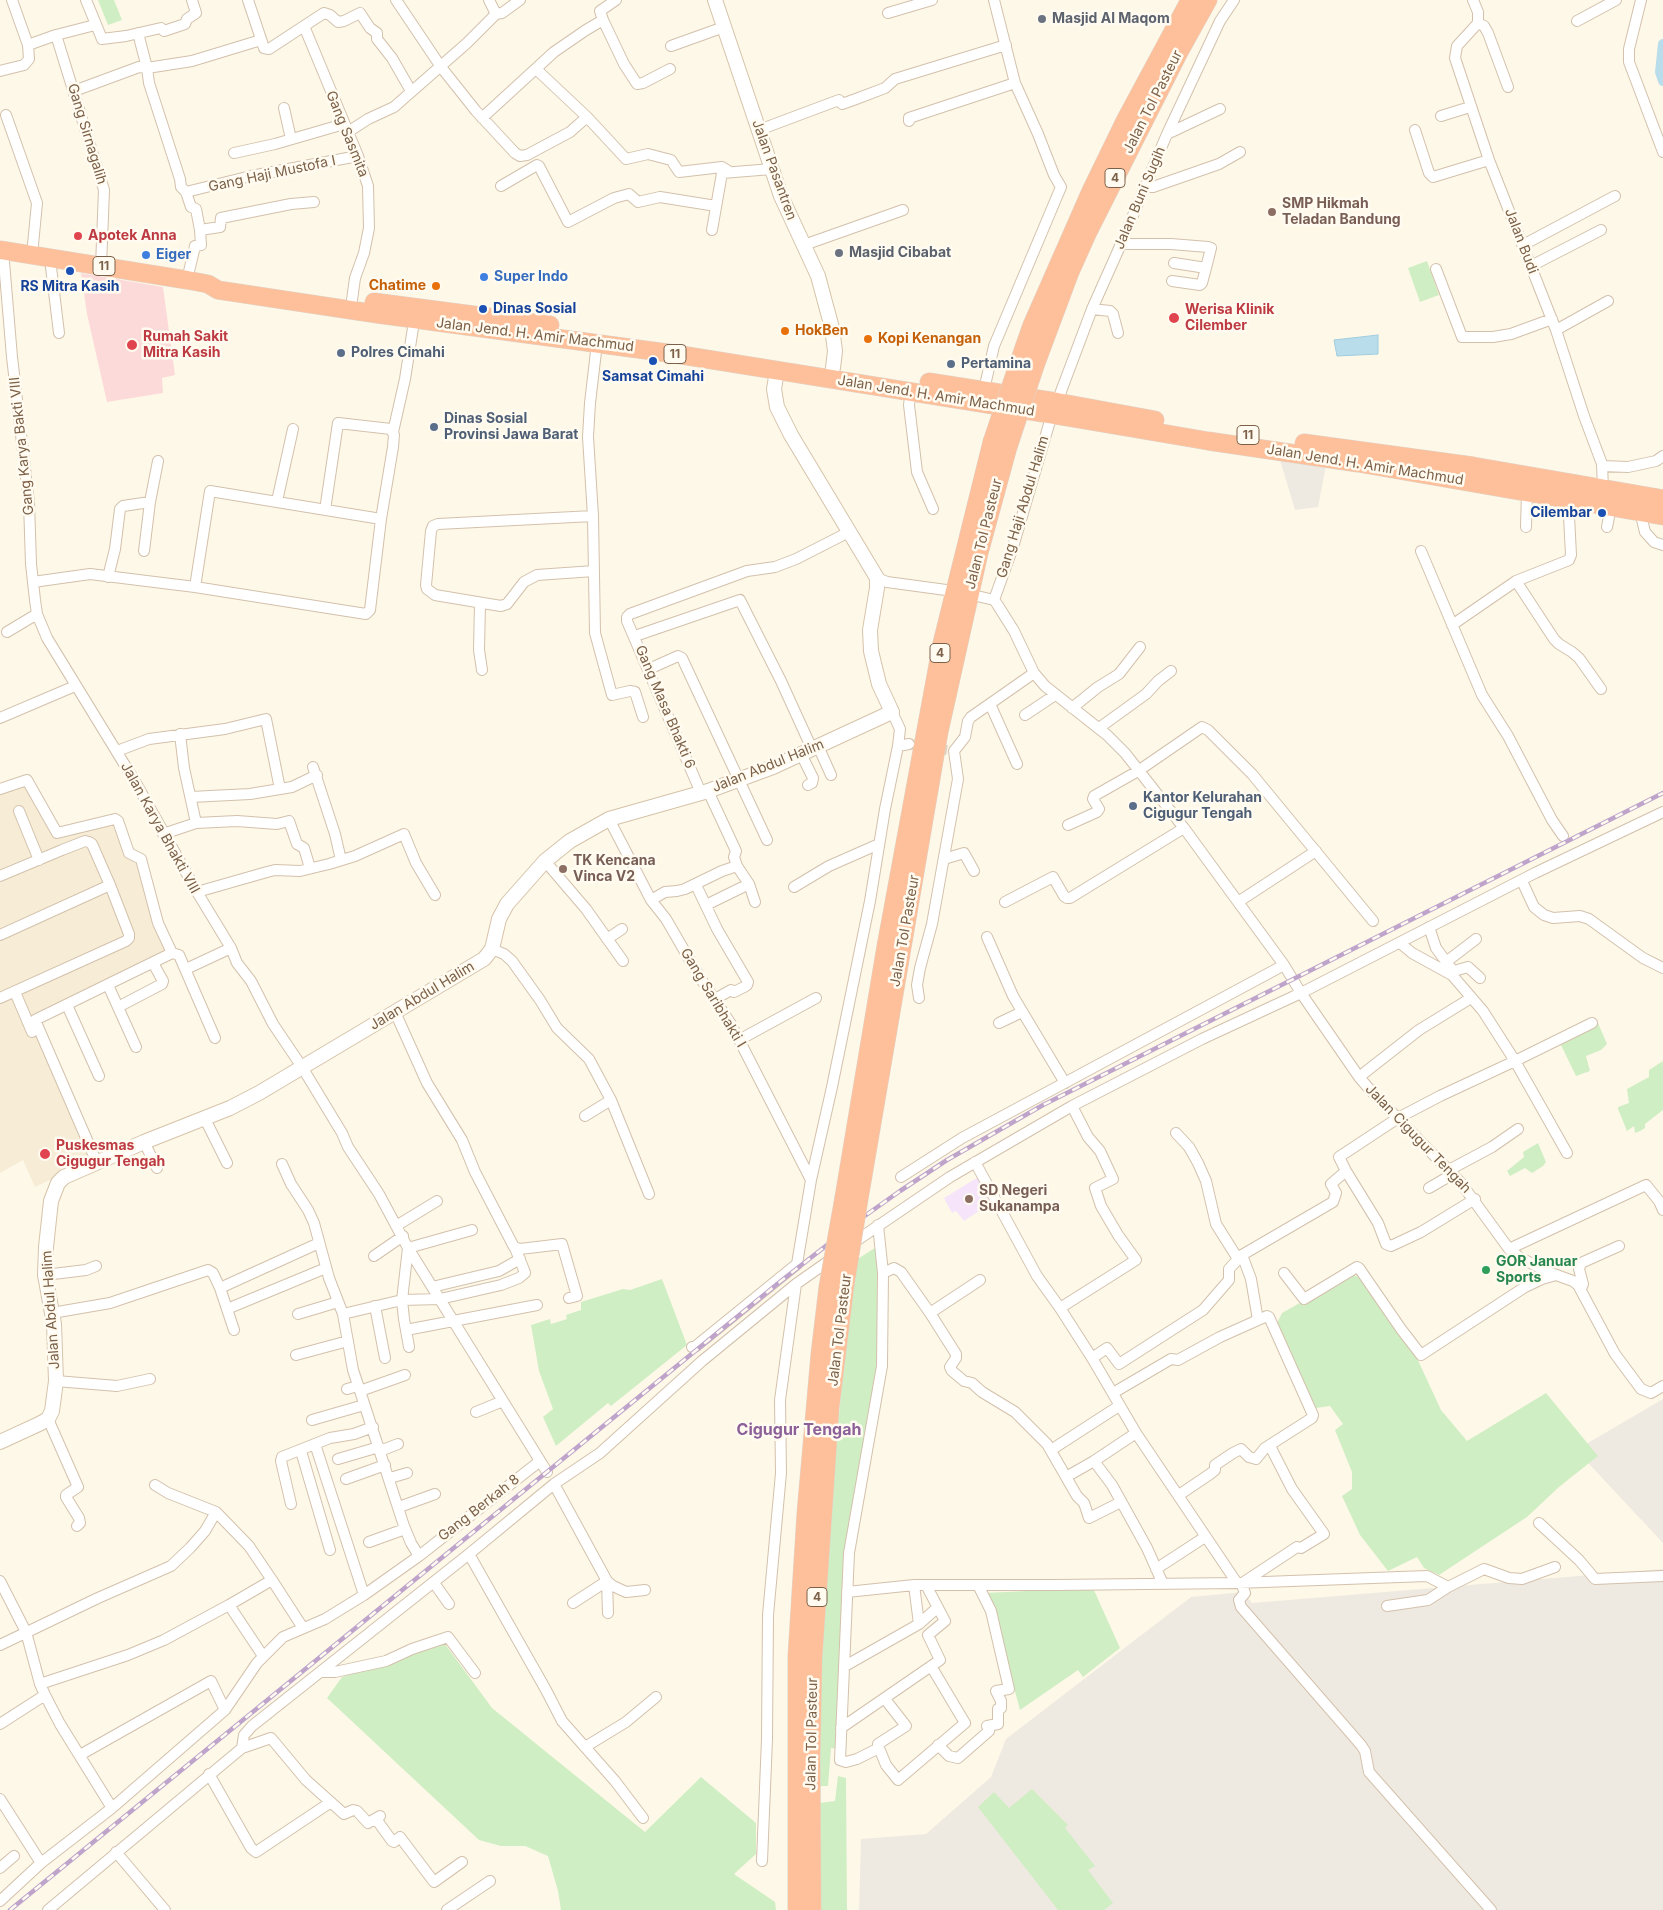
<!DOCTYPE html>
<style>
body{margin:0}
canvas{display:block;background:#fef8e8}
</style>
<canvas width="1663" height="1910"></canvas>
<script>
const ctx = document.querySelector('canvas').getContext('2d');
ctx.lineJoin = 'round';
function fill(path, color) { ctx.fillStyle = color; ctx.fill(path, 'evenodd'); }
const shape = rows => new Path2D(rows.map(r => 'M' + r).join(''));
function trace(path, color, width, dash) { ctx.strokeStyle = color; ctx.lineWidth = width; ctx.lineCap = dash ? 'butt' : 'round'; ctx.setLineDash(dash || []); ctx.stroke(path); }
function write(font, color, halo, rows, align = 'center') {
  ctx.font = font + ' Inter,sans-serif'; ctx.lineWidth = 5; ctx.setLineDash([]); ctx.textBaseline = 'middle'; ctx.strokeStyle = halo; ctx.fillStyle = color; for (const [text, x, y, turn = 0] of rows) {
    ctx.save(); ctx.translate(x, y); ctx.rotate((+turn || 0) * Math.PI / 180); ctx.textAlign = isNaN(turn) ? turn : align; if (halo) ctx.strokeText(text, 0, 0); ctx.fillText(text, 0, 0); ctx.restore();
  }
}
fill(shape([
 [27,781,55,835,116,820,136,857,168,953,66,1002,30,1018,93,1160,35,1187,23,1160,0,1173,0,790]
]), '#f7ecd5');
fill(shape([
 [1280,460,1326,466,1318,507,1295,510],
 [1663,1399,1663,1543,1576,1450],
 [1663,1569,1663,1910,859,1910,861,1839,926,1834,991,1777,1006,1739,1191,1597,1243,1592,1252,1603]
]), '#efeae1');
fill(shape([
 [980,1176,994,1201,964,1221,956,1211,952,1213,944,1198]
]), '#f6e4fb');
fill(shape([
 [81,273,163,287,175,375,162,378,163,393,107,402,87,314]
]), '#fddada');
fill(shape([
 [98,0,114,0,122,20,108,25],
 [1427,261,1439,295,1420,302,1408,268],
 [1598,1023,1607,1044,1601,1050,1586,1056,1590,1071,1576,1076,1560,1043,1589,1024],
 [1663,1061,1663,1110,1645,1124,1645,1128,1640,1131,1635,1133,1634,1126,1627,1131,1618,1109,1618,1107,1629,1103,1627,1089,1649,1077,1649,1070],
 [1538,1143,1546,1162,1543,1166,1532,1173,1525,1168,1510,1176,1507,1171,1524,1157,1523,1152],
 [878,1246,879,1332,877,1372,854,1498,837,1749,831,1748,828,1786,817,1786,825,1561,843,1373,856,1260],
 [1351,1274,1361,1278,1416,1356,1441,1410,1467,1441,1546,1393,1598,1456,1559,1487,1527,1517,1439,1575,1424,1568,1417,1557,1388,1571,1360,1535,1342,1496,1352,1489,1352,1472,1335,1430,1343,1424,1330,1406,1316,1408,1275,1327,1282,1313],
 [662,1279,687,1345,611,1406,608,1403,556,1446,543,1417,553,1409,539,1371,531,1325,550,1319,551,1324,567,1319,566,1315,581,1310,581,1302,623,1289,630,1290],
 [1093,1588,1120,1648,1083,1677,1078,1670,1020,1710,993,1610,984,1593],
 [445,1644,492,1708,645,1832,701,1777,756,1823,756,1854,734,1874,775,1902,776,1910,561,1910,558,1891,548,1856,525,1846,501,1846,479,1840,327,1698,342,1677],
 [838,1776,846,1778,847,1910,820,1910,819,1803,835,1801],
 [1032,1789,1068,1825,1065,1828,1095,1866,1088,1870,1113,1903,1104,1910,1058,1910,978,1807,994,1792,1009,1808]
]), '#d0eec4');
const water = shape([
 [1378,335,1378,354,1337,356,1334,340,1378,335]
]);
fill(water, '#baddeb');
trace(water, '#9fccde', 1);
trace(shape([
 [1663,44,1660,72,1663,81]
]), '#baddeb', 10);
trace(shape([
 [909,744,947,750]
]), '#ded2c0', 10, [10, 5]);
const street = shape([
 [86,0,102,39,126,36,161,28,164,31,185,24,187,19,196,13,192,0],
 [248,0,264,48,269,49,304,26,358,156,368,186,369,228,364,253,355,278,352,300],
 [396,0,441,67,476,111,515,153,520,156,527,155,570,132,587,117],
 [489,0,496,14],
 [1473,0,1478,12,1478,23,1457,46,1455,58,1489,160,1556,330,1584,416,1602,464,1603,489],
 [1641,0,1629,49,1629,62,1663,152],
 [888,13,932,0],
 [603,20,624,64,637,84,643,83,670,69],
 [1577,21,1616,0],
 [1478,23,1484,26,1488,33,1508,87],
 [304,26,324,13,330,15,338,22,344,21,360,13,370,28,377,33,377,39,392,58,411,91],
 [138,33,147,68,149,83,180,179,181,187,186,192,191,207,196,209,200,230,201,245,195,246,187,280],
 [56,35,104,190,101,266],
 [28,45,56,35,95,25],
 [671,46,724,27],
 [536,69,587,117,626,159,648,154,671,160,679,172,722,167,730,172],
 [0,71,24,65,29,59,28,45,12,0],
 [74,91,139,67,147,68,192,61,261,40],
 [284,108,291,139],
 [6,115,37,203,32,255],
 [1441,116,1470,107],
 [482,118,554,52,586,30,603,20,600,11,616,0],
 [909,121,909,118,1015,83],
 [759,130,839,100,842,104,856,99,885,88,895,79,1006,45],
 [1415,130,1429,173,1433,177,1489,160],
 [348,132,368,119,394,107,467,43,496,14,502,13,520,0],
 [1167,134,1220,109],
 [234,153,275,144,344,124],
 [501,186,537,165,539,166,568,222,614,198,629,194,638,202,660,197,716,206],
 [1144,187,1153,187,1219,164,1240,152],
 [186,192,251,176,358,156],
 [200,230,220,227,221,218,291,204,314,202],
 [712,230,722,173,772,169],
 [1121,244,1171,244,1208,247,1211,248,1206,268,1174,263],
 [804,245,903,210],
 [1523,245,1615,196],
 [3,250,12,357,29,503,31,564,35,600,37,614,47,638,137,785,197,892,231,948,237,963,251,981,273,1024,302,1067,342,1133,348,1147,379,1194,408,1248,547,1472],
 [52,258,51,267,59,333],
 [1531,266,1601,230],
 [1436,269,1462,337,1493,337,1511,334,1552,319],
 [1172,281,1200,285,1202,283,1206,268],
 [1092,309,1110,311,1113,314,1118,333],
 [1556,330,1608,301],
 [597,343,590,403,588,437,593,516,595,633,612,695,630,691,635,692,643,717],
 [984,390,994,346,1061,187,1054,175,1038,134,1015,83,994,0],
 [911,391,909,405,917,472,933,509],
 [1057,402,1092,309,1121,244,1167,134,1220,21,1234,0],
 [393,432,405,379,415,315],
 [1602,466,1628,467,1656,461,1663,456],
 [277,501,293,429],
 [1640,511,1645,532,1654,542,1663,545],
 [593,516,438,524,433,526,431,531,426,585,427,589,435,595,501,606,507,604,524,582,537,575,594,571],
 [1526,527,1527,492],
 [1607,527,1611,507],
 [144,551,150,502],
 [1421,551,1482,695,1508,736,1552,820,1563,836],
 [108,577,115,549,120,509,123,506,150,502,158,461],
 [877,578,887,582,946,590],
 [1516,581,1554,639,1559,644,1572,652,1579,658,1601,689],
 [33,582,90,574,195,587,366,614,370,610,381,519,393,447,394,435,391,429,338,423,325,510],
 [195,587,210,491,381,519],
 [977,596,994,600,997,604,1014,631,1034,673,1045,686,1107,735,1125,753,1184,828,1238,902,1284,965,1301,993,1359,1077,1371,1091,1461,1183,1509,1249,1519,1257,1548,1272,1573,1281,1578,1285,1615,1354,1641,1389,1651,1393,1663,1386],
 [994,600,1013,547,1052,414],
 [480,603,479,650,482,670],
 [1452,625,1516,581,1569,560,1571,555,1569,516,1572,500],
 [7,632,37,614],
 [635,636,740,600,781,681,812,749],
 [649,669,678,656,682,658,767,840],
 [990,704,1017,764],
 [1072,708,1098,687,1119,674,1140,647],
 [1025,715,1055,695],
 [0,718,75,686],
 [1099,728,1146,694,1158,681,1171,671],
 [180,734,184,768,196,823],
 [818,746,831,775],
 [898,746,909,744],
 [117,751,149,739,225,729,266,719,280,789],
 [801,754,813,778,812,783,808,785],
 [313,767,335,834,341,860],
 [0,789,27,780,57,833,115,819,118,821,129,853,141,859,158,923,172,953,179,955,215,1038],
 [708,791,736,851,734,857,737,866,749,884,755,902],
 [701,793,627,621,627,617,630,614,747,571,775,567,796,559,849,532],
 [191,797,250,794,292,787,317,775],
 [19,811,39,860],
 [609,819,651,900,666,919,699,976,731,1024,811,1180],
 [1068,825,1097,812,1099,809,1093,799,1094,796,1138,771,1202,727,1208,730,1252,774,1373,921],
 [163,834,196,823,237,821,277,824,289,821,297,844,304,848,310,868],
 [944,859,964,853,974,871],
 [545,861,586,909,623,961],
 [0,876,62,850,85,841,89,842,92,844,110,885,129,934,129,938,126,941,0,998],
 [1522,881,1534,907,1544,915,1553,918,1580,916,1589,919,1643,958,1663,968],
 [696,885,717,929,748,982,747,985,744,987,734,992,731,990,715,999],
 [794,887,829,866,879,844],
 [197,892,267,872,275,870,300,871,329,864,355,856,404,834,416,863,435,895],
 [651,900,665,892,677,891,685,889,722,871,737,866],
 [1005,902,1053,877,1064,896,1067,898,1070,898,1184,828],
 [1238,902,1316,851],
 [706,905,749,884],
 [1429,927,1436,948,1450,967,1454,971,1468,967,1480,978],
 [0,935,110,885],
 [987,937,1013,996,1065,1083],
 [607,939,622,929],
 [1400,943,1412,953,1452,975,1483,1011,1515,1061,1567,1153],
 [492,949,504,954,512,961,540,1000,557,1028,589,1059,611,1100,649,1194],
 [1446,962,1476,939],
 [186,969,231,948],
 [108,985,136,1047],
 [15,992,32,1032],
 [919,998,917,985,920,968,932,924,958,779,954,751,965,737,968,721,971,717,1034,673],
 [67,1005,99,1076],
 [118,1007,162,984,163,981,153,963],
 [395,1012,427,1083,462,1140,475,1172,514,1247,520,1249,562,1244,577,1296,569,1298],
 [999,1023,1022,1012],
 [739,1040,816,998],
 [1359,1077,1419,1030,1471,998],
 [585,1116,611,1100],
 [205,1119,227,1163],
 [1176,1133,1189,1147,1198,1163,1206,1181,1216,1224,1238,1259],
 [144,1142,157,1168],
 [975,1162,1037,1276,1060,1308,1092,1358,1136,1433,1237,1583],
 [97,1163,35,1020,172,953],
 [282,1164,291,1184,308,1210,314,1223,329,1278,343,1314,353,1370,360,1391,404,1526,411,1543,419,1556],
 [1449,1170,1492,1147,1518,1129],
 [901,1177,962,1138,1284,965],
 [1429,1188,1453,1174],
 [1475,1199,1421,1232,1391,1246,1386,1244,1378,1223,1346,1171,1339,1157,1398,1118,1440,1096,1515,1061,1592,1023],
 [878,1225,883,1273,882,1366,849,1553,840,1760,846,1762,857,1759,879,1748,886,1765,898,1780,965,1723,931,1666],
 [396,1226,437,1201],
 [850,1245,950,1177,1072,1106,1202,1039,1301,993,1535,873,1663,812],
 [408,1248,472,1230],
 [1509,1249,1646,1185,1659,1201,1663,1210],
 [1242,1255,1251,1279,1258,1320],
 [374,1256,403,1236],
 [883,1273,894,1268,901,1272,930,1313,956,1354,956,1358,950,1367,952,1371,964,1381,972,1383,982,1392,1015,1412,1047,1444,1077,1496,1084,1503,1089,1518,1121,1502],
 [1284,1273,1304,1299,1357,1267,1359,1268,1401,1329,1421,1355,1525,1287,1542,1279,1556,1275],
 [45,1275,86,1270,96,1266],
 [432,1287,499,1271,520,1259],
 [220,1288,319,1243],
 [1581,1289,1583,1284,1579,1269,1581,1263,1619,1246],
 [375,1306,385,1358],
 [1060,1308,1136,1260,1118,1235,1101,1206,1095,1188,1113,1179,1100,1151,1088,1137,1072,1106],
 [227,1309,326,1268],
 [52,1313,110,1303,208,1270,213,1273,220,1288,234,1330],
 [930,1313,980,1280],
 [298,1314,338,1302],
 [343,1314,402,1300,408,1248],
 [406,1330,537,1305],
 [409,1347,404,1319,402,1300,440,1299,501,1285,519,1278,525,1273,524,1270,515,1248],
 [692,1347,696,1346,797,1264,811,1180,832,1087,870,901,885,809,898,746,900,729,892,712],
 [296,1355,348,1341],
 [1092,1358,1107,1348,1119,1364,1203,1310,1229,1280,1229,1269,1242,1255,1333,1202,1336,1193,1331,1184,1346,1171],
 [56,1381,117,1386,150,1379],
 [347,1389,358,1386],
 [360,1391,405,1375],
 [1113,1393,1171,1359,1178,1360,1220,1337,1267,1316,1269,1317,1313,1415,1312,1418,1265,1448,1256,1459,1249,1457,1241,1449,1233,1453,1215,1465,1215,1470,1210,1474,1179,1495],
 [476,1412,503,1401],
 [48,1419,78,1487,66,1495,66,1497,79,1518,80,1523,77,1526],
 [312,1420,364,1405],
 [315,1444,364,1595],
 [1051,1450,1119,1406],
 [301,1451,330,1550],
 [380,1451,398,1444],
 [338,1459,379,1447],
 [1094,1461,1112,1485,1147,1548,1163,1584],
 [1066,1477,1094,1461,1136,1433],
 [390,1478,407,1473],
 [346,1479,385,1465],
 [554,1484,607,1581,608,1613],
 [291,1504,281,1461,282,1457,330,1438,354,1434,373,1427],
 [399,1507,435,1494],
 [1539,1523,1579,1560,1595,1579,1663,1576],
 [369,1542,405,1529],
 [469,1554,546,1690,562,1721,615,1781,643,1818],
 [1156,1569,1205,1537],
 [272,1580,303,1628],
 [0,1581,26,1632,40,1684,45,1695,60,1724,112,1808],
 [1244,1582,1297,1547,1301,1548,1324,1534,1292,1489,1270,1446],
 [434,1583,449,1604],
 [1241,1583,1245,1593,1239,1600,1241,1607,1361,1745,1365,1751,1369,1772,1491,1910],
 [914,1585,919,1624],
 [847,1592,914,1585,1055,1585,1237,1583,1427,1576,1448,1587],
 [573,1603,607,1581,613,1586,626,1592,645,1590],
 [229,1605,263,1656],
 [1387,1606,1428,1600,1448,1587,1484,1569,1509,1578,1522,1579,1555,1567],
 [0,1645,98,1598,171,1566,190,1548,205,1531,216,1512],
 [845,1666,919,1624,937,1608],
 [320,1672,335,1672,386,1661,412,1649,448,1637,475,1673],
 [40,1684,128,1655,164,1640,229,1605,272,1580,249,1546,216,1512,168,1493,155,1485],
 [0,1724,45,1695],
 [841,1728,940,1660,928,1635,945,1621,926,1585],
 [938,1745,949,1756,958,1758,989,1731,987,1726,998,1724,998,1709,1001,1708,1001,1701,996,1691,1009,1689,991,1611,978,1585],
 [585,1747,626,1722,656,1697],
 [242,1748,271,1738,306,1780,344,1814,353,1810,357,1811,368,1823,380,1816],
 [879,1748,878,1744,906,1726,885,1699],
 [80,1755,211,1681,225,1710],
 [209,1774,251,1848,256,1852,331,1802],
 [0,1799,41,1863],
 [376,1819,392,1841,394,1842,400,1837,434,1882,462,1862],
 [116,1852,165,1910],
 [762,1861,767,1739,768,1615,781,1473,780,1400,796,1284],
 [0,1868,14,1856],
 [0,1901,41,1863,112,1808,225,1710,257,1663,283,1637,325,1619,364,1595,419,1556,540,1461],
 [48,1910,242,1748,244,1735,252,1726,469,1554,554,1484,600,1453,702,1361,796,1284,833,1258],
 [447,1910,490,1881]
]);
const secondary = shape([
 [715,0,781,196,818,276,832,328,835,351,833,368],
 [0,1442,39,1424,48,1419,52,1411,56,1381,54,1324,45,1275,46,1247,51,1201,58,1183,64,1177,144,1142,230,1108,259,1093,484,959,492,949,499,919,507,904,545,861,570,841,609,819,708,791,773,767,892,712,879,684,871,651,870,630,877,588,877,578,791,435,777,407,774,389,777,371]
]);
const highway = shape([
 [0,250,187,280,208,284,218,290,377,314,675,354,1068,417,1208,441,1358,463,1663,516],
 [374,302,550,325],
 [1019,362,1032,325,1090,193,1126,119,1190,0],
 [1036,363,1070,272,1087,234,1178,54,1208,0],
 [929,382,1057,402,1155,420],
 [1304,443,1473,466,1663,499],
 [844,1197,886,946,942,643,992,442],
 [859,1199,939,732,979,553,1008,447],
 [797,1910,797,1656,806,1513,820,1354,828,1287],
 [812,1910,811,1760,813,1658,830,1408,845,1285]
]);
trace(street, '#d3c1ac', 12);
trace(secondary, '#d6c3a9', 16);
trace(highway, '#ddd6cf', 19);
trace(street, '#fff', 10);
trace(secondary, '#fff', 14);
trace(highway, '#fec09a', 18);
const rail = shape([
 [10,1910,781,1281,859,1220,900,1191,947,1160,1043,1105,1663,793]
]);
trace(rail, '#bea4cb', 4.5);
trace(rail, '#fffbf0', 2.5, [8]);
const highwayBridge = shape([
 [992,442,1019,362],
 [1008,447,1036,363],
 [845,1285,859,1199],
 [828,1287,844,1197]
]);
trace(highwayBridge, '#ddd6cf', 19, []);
trace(highwayBridge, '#fec09a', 18);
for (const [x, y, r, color] of [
 [1042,19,5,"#6b7280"],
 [1272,212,5,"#8d6e63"],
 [78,236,5,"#e0444e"],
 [839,253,5,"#6b7280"],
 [146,255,5,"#3f7fe0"],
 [70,271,5,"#1a4fb4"],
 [484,277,5,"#3f7fe0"],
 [436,286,5,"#e8710a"],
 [483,309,5,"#1a4fb4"],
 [1174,318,6,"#e0444e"],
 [785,331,5,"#e8710a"],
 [868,339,5,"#e8710a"],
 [132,345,6,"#e0444e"],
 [341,353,5,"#5c6f8a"],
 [653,361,5,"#1a4fb4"],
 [951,364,5,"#5c6f8a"],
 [434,427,5,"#5c6f8a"],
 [1602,513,5,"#1a4fb4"],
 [1133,806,5,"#5c6f8a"],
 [563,869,5,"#8d6e63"],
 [45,1154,6,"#e0444e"],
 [969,1199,5,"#8d6e63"],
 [1486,1270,5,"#2e9e5b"]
]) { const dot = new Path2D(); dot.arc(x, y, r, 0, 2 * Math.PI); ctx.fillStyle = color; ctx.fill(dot); trace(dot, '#fffbf0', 2); }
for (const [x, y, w] of [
 [1115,178,20],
 [104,266,22],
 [675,354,22],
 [1248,435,22],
 [940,653,20],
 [817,1597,20]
]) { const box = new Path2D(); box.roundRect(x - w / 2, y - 9.5, w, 19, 4); ctx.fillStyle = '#fffbf0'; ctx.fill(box); trace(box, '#7c6148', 1); }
write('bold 12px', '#7c6148', null, [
 ["4",1115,178],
 ["11",104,266],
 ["11",675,354],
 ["11",1248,435],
 ["4",940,653],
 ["4",817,1597]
]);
write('bold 14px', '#5b616d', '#fffbf0', [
 ["Masjid Al Maqom",1052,19],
 ["Masjid Cibabat",849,253]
], 'left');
write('14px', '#7c6148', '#fffbf0', [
 ["Jalan Tol Pasteur",1153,102,-63],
 ["Gang Sirnagalih",87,134,73],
 ["Gang Sasmita",347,134,68],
 ["Jalan Pasantren",774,170,70],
 ["Gang Haji Mustofa I",272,174,-12],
 ["Jalan Buni Sugih",1140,198,-67],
 ["Jalan Budi",1521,241,69],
 ["Jalan Jend. H. Amir Machmud",535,335,7],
 ["Jalan Jend. H. Amir Machmud",936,396,9],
 ["Gang Karya Bakti VIII",22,446,-96],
 ["Jalan Jend. H. Amir Machmud",1365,465,9],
 ["Gang Haji Abdul Halim",1023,507,-73],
 ["Jalan Tol Pasteur",984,534,-76],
 ["Gang Masa Bhakti 6",665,707,67],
 ["Jalan Abdul Halim",768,766,-22],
 ["Jalan Karya Bhakti VIII",160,828,61],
 ["Jalan Tol Pasteur",905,931,-80],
 ["Jalan Abdul Halim",422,996,-31],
 ["Gang Saribhakti I",713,998,59],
 ["Jalan Cigugur Tengah",1418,1139,46],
 ["Jalan Abdul Halim",51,1310,-94],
 ["Jalan Tol Pasteur",840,1330,-83],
 ["Gang Berkah 8",479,1508,-38],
 ["Jalan Tol Pasteur",812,1734,-89]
]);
write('bold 14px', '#785e54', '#fffbf0', [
 ["SMP Hikmah",1282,204],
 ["Teladan Bandung",1282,220],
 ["TK Kencana",573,861],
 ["Vinca V2",573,877],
 ["SD Negeri",979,1191],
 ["Sukanampa",979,1207]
], 'left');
write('bold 14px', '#be3a42', '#fffbf0', [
 ["Apotek Anna",88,236],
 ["Werisa Klinik",1185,310],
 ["Cilember",1185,326],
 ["Rumah Sakit",143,337],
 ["Mitra Kasih",143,353],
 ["Puskesmas",56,1146],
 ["Cigugur Tengah",56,1162]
], 'left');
write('bold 14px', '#366cbe', '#fffbf0', [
 ["Eiger",156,255],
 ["Super Indo",494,277]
], 'left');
write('bold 14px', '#c56008', '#fffbf0', [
 ["Chatime",426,286,"right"],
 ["HokBen",795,331],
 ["Kopi Kenangan",878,339]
], 'left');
write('bold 14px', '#164399', '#fffbf0', [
 ["RS Mitra Kasih",70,287],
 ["Dinas Sosial",493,309,"left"],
 ["Samsat Cimahi",653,377],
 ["Cilembar",1592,513,"right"]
]);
write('bold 14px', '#4e5e75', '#fffbf0', [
 ["Polres Cimahi",351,353],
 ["Pertamina",961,364],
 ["Dinas Sosial",444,419],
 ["Provinsi Jawa Barat",444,435],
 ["Kantor Kelurahan",1143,798],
 ["Cigugur Tengah",1143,814]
], 'left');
write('bold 14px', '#27864d', '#fffbf0', [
 ["GOR Januar",1496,1262],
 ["Sports",1496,1278]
], 'left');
write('bold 16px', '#8c6098', '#fffbf0', [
 ["Cigugur Tengah",799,1430]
]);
</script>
